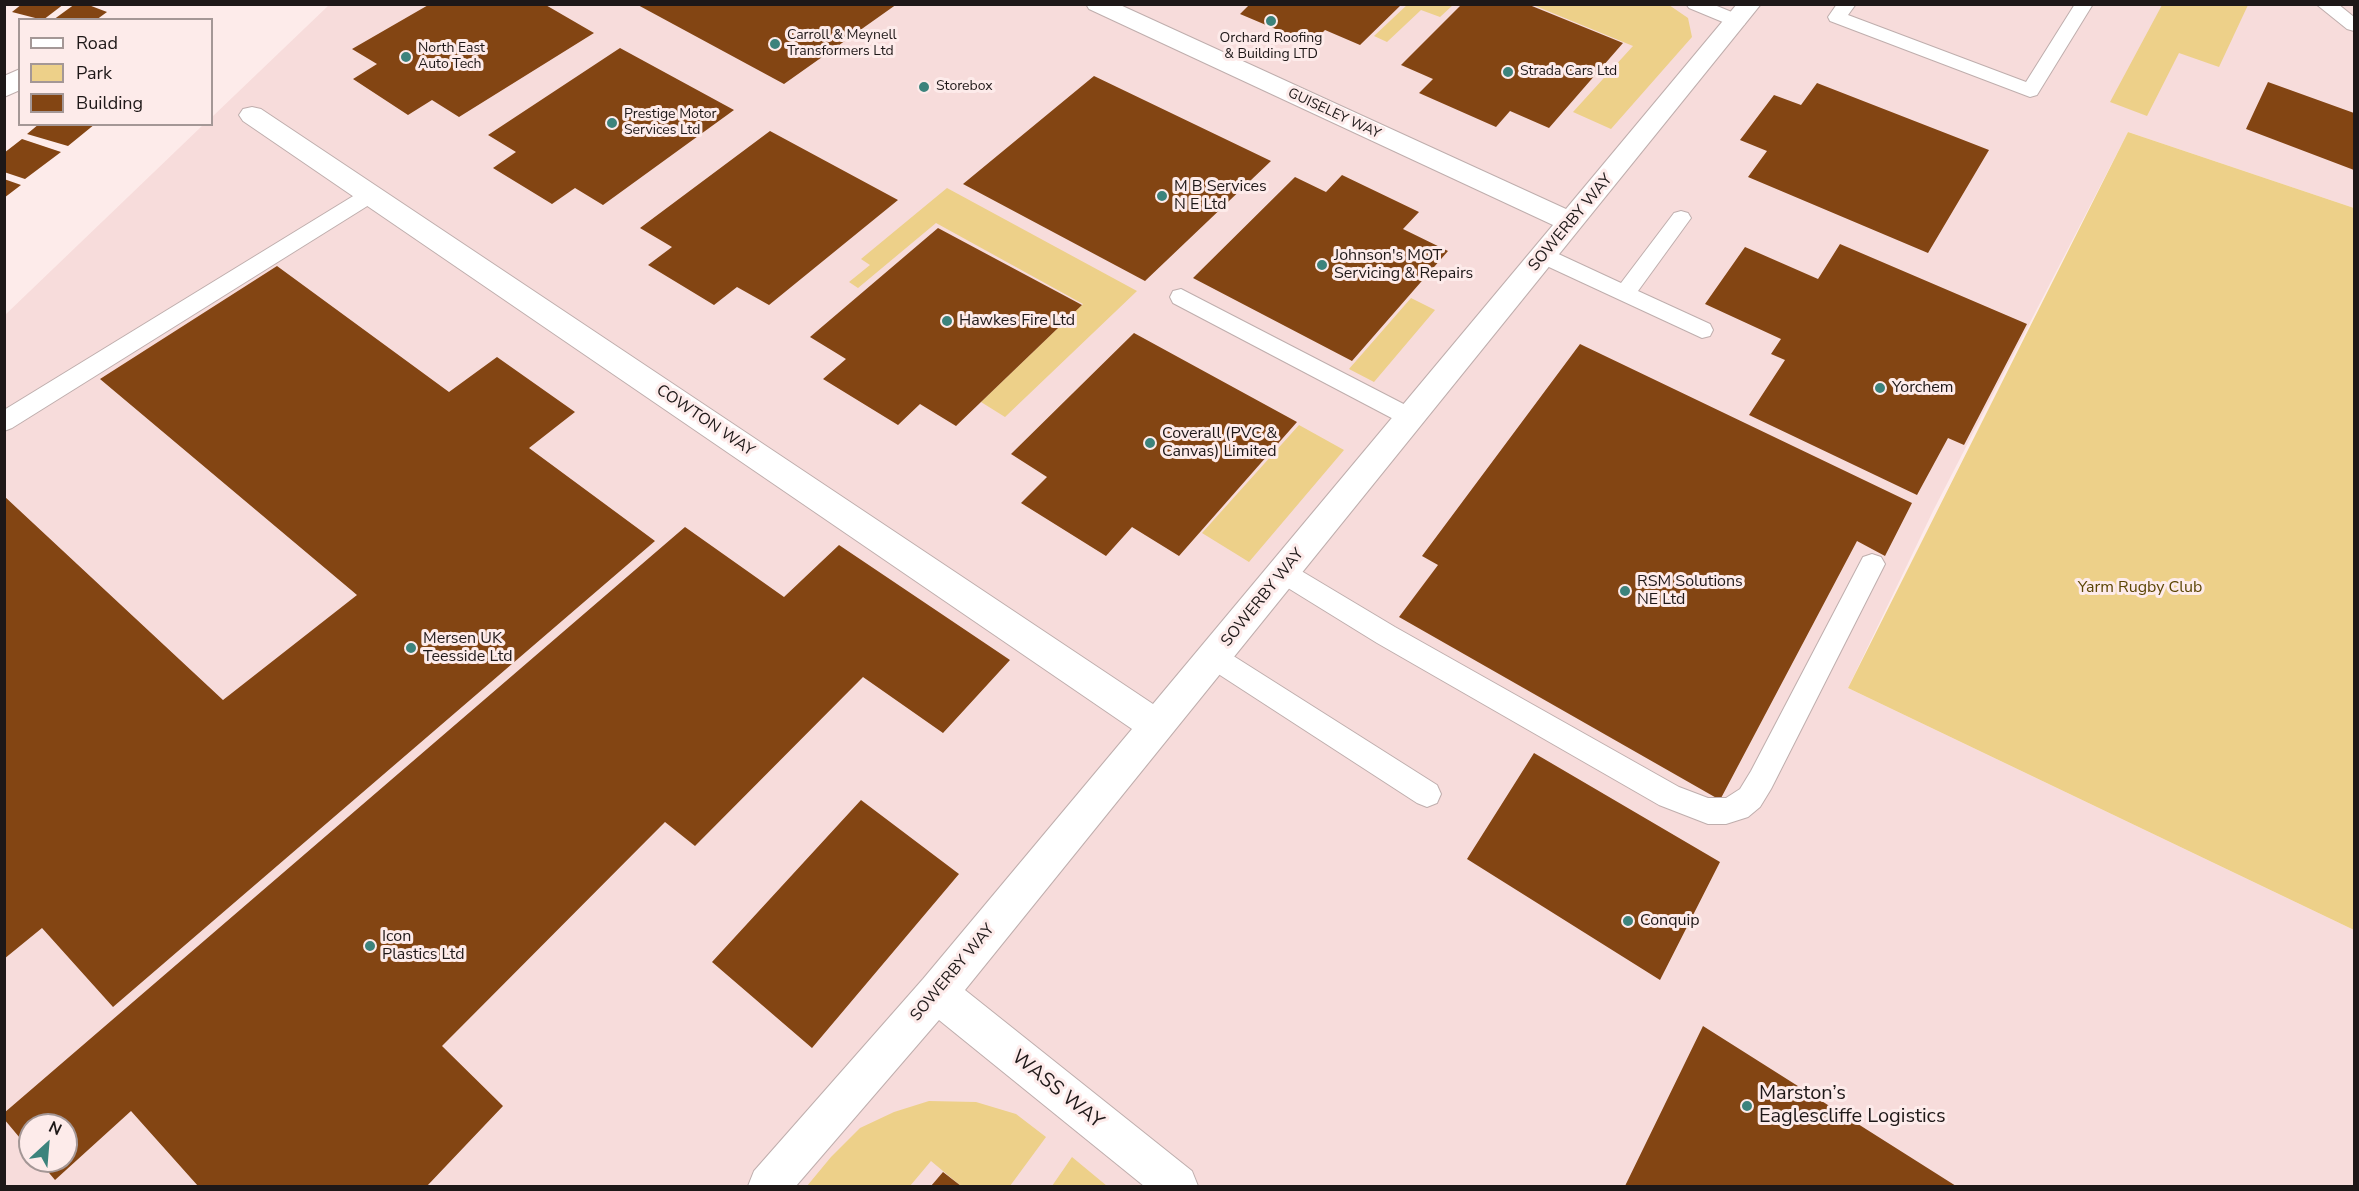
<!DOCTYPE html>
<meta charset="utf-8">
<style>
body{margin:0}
#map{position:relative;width:2359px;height:1191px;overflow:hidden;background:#fdebea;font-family:"Nunito Sans",sans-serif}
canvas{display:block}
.frame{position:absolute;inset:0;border:6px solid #1e1818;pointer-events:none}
.legend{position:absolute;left:18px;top:18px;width:195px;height:108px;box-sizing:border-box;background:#fdebea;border:2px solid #a49796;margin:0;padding:8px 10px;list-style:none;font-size:18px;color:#1e1818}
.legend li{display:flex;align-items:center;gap:12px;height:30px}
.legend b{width:30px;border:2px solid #a49796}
.north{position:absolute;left:18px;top:1113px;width:60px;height:60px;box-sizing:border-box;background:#fdebea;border:2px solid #a49796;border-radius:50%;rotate:26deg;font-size:16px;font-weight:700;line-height:24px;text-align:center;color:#1e1818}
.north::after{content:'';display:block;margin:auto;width:21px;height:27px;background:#3c837c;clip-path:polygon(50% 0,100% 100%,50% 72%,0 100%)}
</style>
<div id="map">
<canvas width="2359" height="1191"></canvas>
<div class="frame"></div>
<ul class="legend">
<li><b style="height:8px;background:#fff"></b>Road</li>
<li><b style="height:16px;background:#edd089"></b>Park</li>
<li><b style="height:16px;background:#834513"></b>Building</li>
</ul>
<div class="north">N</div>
</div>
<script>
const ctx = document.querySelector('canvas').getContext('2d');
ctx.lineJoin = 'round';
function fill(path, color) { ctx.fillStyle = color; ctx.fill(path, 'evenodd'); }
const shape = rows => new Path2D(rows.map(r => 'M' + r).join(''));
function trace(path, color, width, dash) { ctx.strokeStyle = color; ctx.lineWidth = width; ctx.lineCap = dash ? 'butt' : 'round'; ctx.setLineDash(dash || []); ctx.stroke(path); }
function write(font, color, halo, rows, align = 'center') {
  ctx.font = font + ' "Nunito Sans",sans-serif'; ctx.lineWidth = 6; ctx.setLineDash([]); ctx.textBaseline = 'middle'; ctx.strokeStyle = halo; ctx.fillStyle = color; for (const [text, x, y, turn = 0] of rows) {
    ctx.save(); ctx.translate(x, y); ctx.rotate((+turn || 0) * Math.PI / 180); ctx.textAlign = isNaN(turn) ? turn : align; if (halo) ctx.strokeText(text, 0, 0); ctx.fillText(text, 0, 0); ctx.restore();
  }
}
fill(shape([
 [329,5,2354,5,2354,208,2128,132,1934,509,1848,688,2354,930,2354,1186,5,1186,5,315,203,125,212,124,212,117],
 [30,1125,66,1125,66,1161,30,1161]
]), '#f7dcdb');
fill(shape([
 [1408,4,1453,5,1440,17,1421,10,1387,42,1374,36],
 [1533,5,1669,5,1688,18,1692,37,1611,129,1573,112,1633,46],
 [2162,5,2248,5,2219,67,2179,53,2147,116,2110,102],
 [2128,132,2354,208,2354,930,1848,688],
 [947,188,1137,291,1005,417,981,402,1083,304,936,223,858,288,849,282,870,265,861,259],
 [1411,298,1435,310,1374,382,1349,369],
 [1299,425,1344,450,1249,562,1202,533],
 [929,1101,976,1102,1016,1114,1046,1137,1010,1186,961,1186,931,1161,910,1186,807,1186,831,1157,860,1128,894,1112],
 [1072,1157,1107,1186,1052,1186]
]), '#edd089');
fill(shape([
 [22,4,64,4,43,20,12,12],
 [75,4,86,4,107,12,96,20,53,20],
 [430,4,544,4,594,33,459,117,432,100,408,115,353,79,377,64,352,49],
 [636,4,897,4,784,84],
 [1250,4,1402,4,1360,45,1325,30,1311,44,1240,14],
 [1462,4,1527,4,1623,43,1549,128,1510,111,1496,127,1419,93,1433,79,1401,65],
 [620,48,734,110,603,205,575,188,552,204,493,168,516,152,488,135],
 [1094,76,1271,161,1145,281,963,184],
 [2268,82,2354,113,2354,170,2246,129],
 [1817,83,1989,150,1928,253,1748,177,1767,151,1740,140,1774,95,1801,105],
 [39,124,95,124,68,146,27,134],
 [770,131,898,200,769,305,737,287,714,305,648,265,672,247,640,228],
 [22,139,61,152,25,179,4,172,4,153],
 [1342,175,1419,212,1403,229,1448,251,1352,361,1193,278,1295,177,1326,192],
 [4,179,21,185,4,198],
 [938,228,1082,305,956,426,920,404,898,425,823,379,846,359,810,337],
 [1840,244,2027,324,1964,445,1948,438,1917,495,1749,415,1785,360,1771,354,1781,339,1705,304,1745,247,1818,279],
 [277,266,449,392,497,357,575,412,529,448,655,541,113,1007,42,928,4,959,4,496,223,700,357,595,100,379],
 [1134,333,1297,422,1179,556,1132,527,1106,556,1021,503,1047,477,1011,454],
 [1580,344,1912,503,1885,556,1857,541,1720,800,1399,617,1438,565,1422,556],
 [685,527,784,597,839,545,1010,660,943,733,863,677,695,846,665,822,442,1046,503,1106,427,1186,198,1186,131,1111,55,1180,39,1161,66,1161,66,1125,30,1125,30,1150,4,1119,4,1113],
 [1534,753,1720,862,1660,980,1467,859],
 [861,800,959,874,812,1048,712,962],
 [1703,1026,1956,1186,1625,1186],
 [943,1172,961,1186,931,1186]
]), '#834513');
const service = shape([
 [1686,4,1712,4,1744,17,1746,21,1744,25,1730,25,1689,8,1686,4],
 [1837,4,1856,4,1848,15,2026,82,2075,4,2093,4,2037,95,2030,97,1830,21,1828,17,1837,4],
 [2316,4,2338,4,2354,17,2354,31,2347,29,2316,4],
 [370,188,377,190,380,195,377,200,12,428,4,431,4,410,363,190,370,188],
 [1681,211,1688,213,1691,218,1638,291,1710,324,1713,330,1710,336,1702,338,1536,261,1533,256,1536,251,1544,248,1552,251,1621,283,1674,213,1681,211],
 [1181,289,1419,412,1423,418,1419,424,1411,427,1403,424,1173,303,1170,297,1173,291,1181,289],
 [1872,554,1881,557,1885,564,1771,789,1760,807,1748,817,1726,824,1708,824,1659,805,1377,643,1275,580,1271,573,1275,566,1284,562,1293,566,1395,627,1679,787,1708,798,1726,798,1740,789,1751,771,1863,557,1872,554],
 [1215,647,1224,650,1437,785,1441,794,1437,803,1427,807,1417,803,1206,666,1202,658,1206,650,1215,647]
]);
const minor = shape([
 [1086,4,1118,4,1566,209,1737,4,1761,4,965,990,1192,1171,1198,1186,1144,1186,939,1020,796,1186,748,1186,754,1171,923,979,1132,729,243,121,239,115,243,109,252,107,261,109,1153,704,1553,225,1089,9,1086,4],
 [20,69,20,90,4,97,4,76,20,69]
]);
trace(service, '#bfaead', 2);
trace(minor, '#bfaead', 2);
fill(service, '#fff');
fill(minor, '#fff');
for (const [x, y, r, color] of [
 [1271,21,6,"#3c837c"],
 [775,44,6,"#3c837c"],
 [406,57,6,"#3c837c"],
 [1508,72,6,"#3c837c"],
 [924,87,6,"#3c837c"],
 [612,123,6,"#3c837c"],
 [1162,196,6,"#3c837c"],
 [1322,265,6,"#3c837c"],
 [947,321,6,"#3c837c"],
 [1880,388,6,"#3c837c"],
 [1150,443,6,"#3c837c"],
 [1625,591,6,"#3c837c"],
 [411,648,6,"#3c837c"],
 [1628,921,6,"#3c837c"],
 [370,946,6,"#3c837c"],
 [1747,1106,6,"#3c837c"]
]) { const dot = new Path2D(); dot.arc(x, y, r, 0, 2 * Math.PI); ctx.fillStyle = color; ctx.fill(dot); trace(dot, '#fdebea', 2); }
write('14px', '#1e1818', '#fdebea', [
 ["Carroll & Meynell",787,36],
 ["Transformers Ltd",787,52],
 ["Orchard Roofing",1271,39,"center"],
 ["& Building LTD",1271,55,"center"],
 ["North East",418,49],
 ["Auto Tech",418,65],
 ["Strada Cars Ltd",1520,72],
 ["Storebox",936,87],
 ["Prestige Motor",624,115],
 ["Services Ltd",624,131]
], 'left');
write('14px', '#1e1818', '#fdebea', [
 ["GUISELEY WAY",1334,114,25]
]);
write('16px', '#1e1818', '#fdebea', [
 ["M B Services",1174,187],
 ["N E Ltd",1174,205],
 ["Johnson's MOT",1334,256],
 ["Servicing & Repairs",1334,274],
 ["Hawkes Fire Ltd",959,321],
 ["Yorchem",1892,388],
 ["Coverall (PVC &",1162,434],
 ["Canvas) Limited",1162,452],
 ["RSM Solutions",1637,582],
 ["NE Ltd",1637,600],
 ["Mersen UK",423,639],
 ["Teesside Ltd",423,657],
 ["Conquip",1640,921],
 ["Icon",382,937],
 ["Plastics Ltd",382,955]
], 'left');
write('16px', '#1e1818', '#fdebea', [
 ["SOWERBY WAY",1571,223,-50],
 ["COWTON WAY",705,421,34],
 ["SOWERBY WAY",1263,598,-51],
 ["SOWERBY WAY",953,973,-50]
]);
write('16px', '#5b4504', '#fdebea', [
 ["Yarm Rugby Club",2140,588]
]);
write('20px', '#1e1818', '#fdebea', [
 ["WASS WAY",1057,1090,39]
]);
write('20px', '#1e1818', '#fdebea', [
 ["Marston’s",1759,1094],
 ["Eaglescliffe Logistics",1759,1117]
], 'left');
</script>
